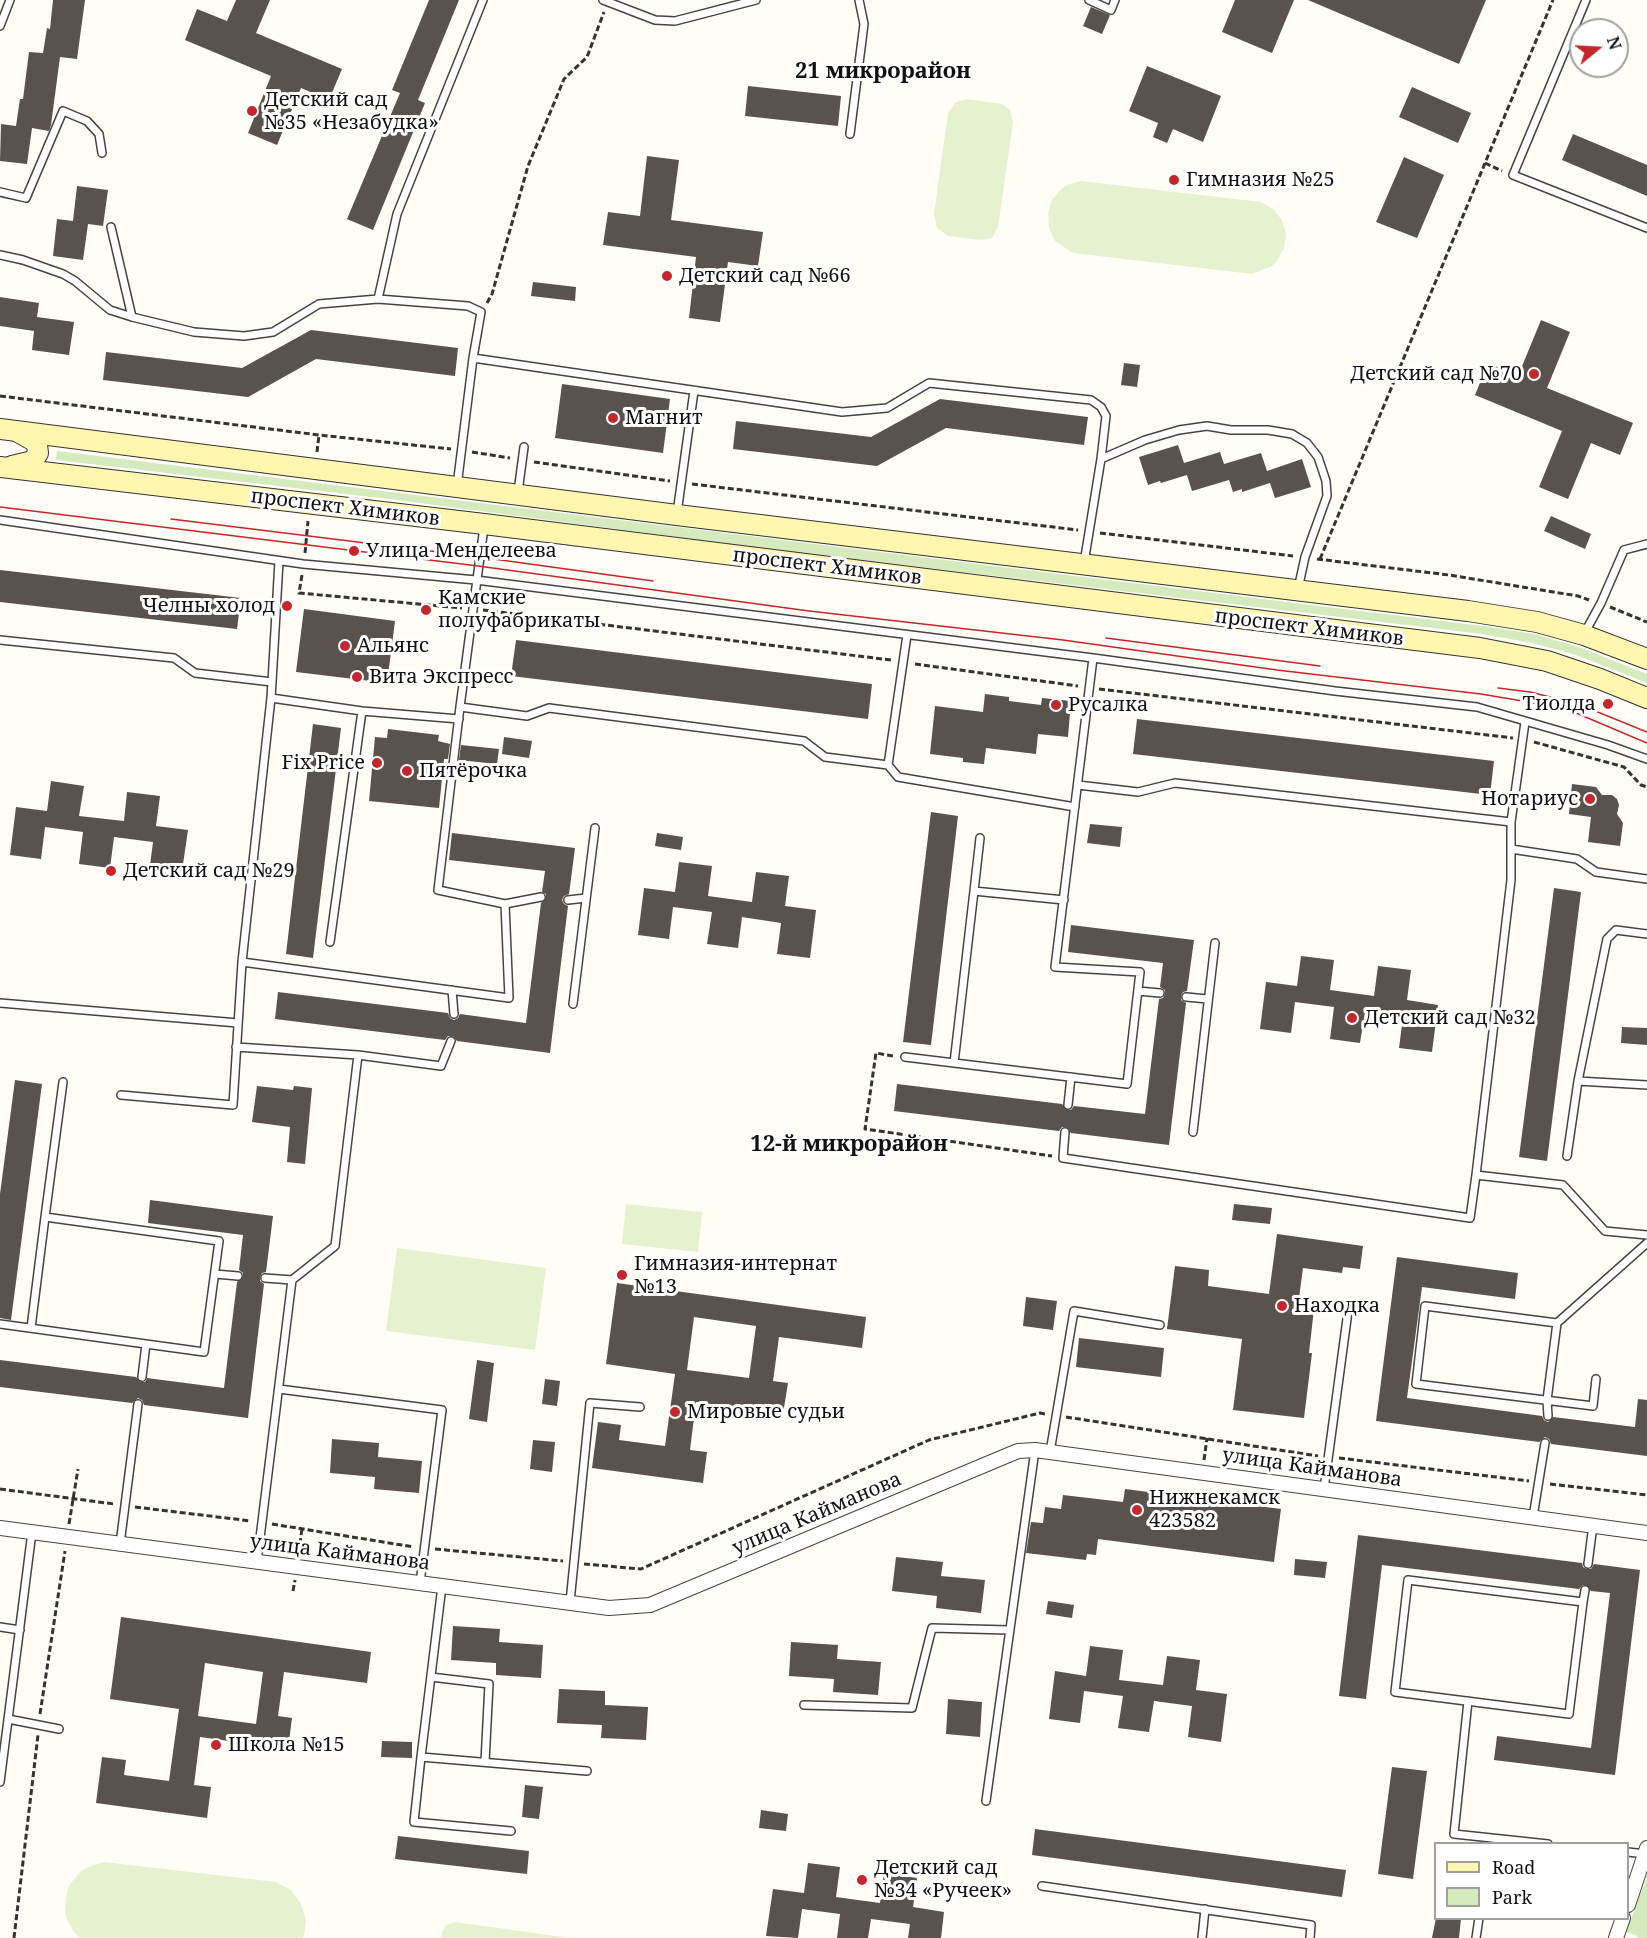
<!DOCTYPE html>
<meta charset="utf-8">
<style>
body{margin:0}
#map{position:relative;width:1647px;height:1938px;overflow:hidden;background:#fffdf5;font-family:"Noto Serif",serif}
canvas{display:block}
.legend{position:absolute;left:1434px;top:1842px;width:195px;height:78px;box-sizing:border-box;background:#fff;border:2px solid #a0a0a0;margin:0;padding:8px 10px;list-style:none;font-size:18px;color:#111}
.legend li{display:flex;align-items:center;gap:12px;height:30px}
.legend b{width:30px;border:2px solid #a0a0a0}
.north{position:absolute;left:1569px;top:18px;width:60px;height:60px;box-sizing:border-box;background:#fff;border:2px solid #a0a0a0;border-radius:50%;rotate:72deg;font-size:16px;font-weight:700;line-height:24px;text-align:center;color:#111}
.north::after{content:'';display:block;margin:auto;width:21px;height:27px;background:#c4262e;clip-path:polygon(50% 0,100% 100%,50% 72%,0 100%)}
</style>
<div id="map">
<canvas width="1647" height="1938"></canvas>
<ul class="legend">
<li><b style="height:8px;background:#fff6b0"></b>Road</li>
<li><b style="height:16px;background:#d5ebbd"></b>Park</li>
</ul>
<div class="north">N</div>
</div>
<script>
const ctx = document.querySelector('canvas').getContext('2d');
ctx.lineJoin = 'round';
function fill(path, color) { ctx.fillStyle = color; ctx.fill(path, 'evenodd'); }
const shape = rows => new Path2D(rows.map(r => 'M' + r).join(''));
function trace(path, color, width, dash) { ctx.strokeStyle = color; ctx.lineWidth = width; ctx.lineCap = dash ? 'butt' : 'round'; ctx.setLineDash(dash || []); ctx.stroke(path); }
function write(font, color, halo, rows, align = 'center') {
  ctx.font = font + ' "Noto Serif",serif'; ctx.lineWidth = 6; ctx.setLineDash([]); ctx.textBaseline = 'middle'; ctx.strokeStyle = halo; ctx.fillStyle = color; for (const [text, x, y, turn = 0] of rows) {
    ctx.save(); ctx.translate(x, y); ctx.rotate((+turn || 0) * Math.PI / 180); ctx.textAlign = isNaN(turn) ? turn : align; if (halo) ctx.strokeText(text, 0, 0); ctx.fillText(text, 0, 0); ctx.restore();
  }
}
fill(shape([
 [57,451,1483,626,1534,634,1579,647,1647,674,1647,683,1576,655,1532,643,1482,634,737,545,397,500,56,460],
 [1647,1877,1647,1938,1637,1938,1638,1936,1626,1932]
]), '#d5ebbd');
fill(shape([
 [967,99,1002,104,1010,110,1013,122,998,227,992,238,979,240,948,236,937,228,934,214,948,113,956,102],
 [1081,181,1261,202,1273,209,1282,220,1286,234,1284,248,1277,261,1272,266,1252,274,1073,253,1055,241,1049,228,1048,213,1052,200,1061,189,1067,185],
 [626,1204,702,1212,698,1252,622,1244],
 [397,1248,546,1268,535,1350,386,1331],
 [104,1862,276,1882,291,1890,301,1904,306,1920,304,1936,303,1938,80,1938,74,1932,66,1917,65,1909,67,1892,70,1884,81,1871,88,1867],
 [455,1922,570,1938,441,1938,442,1932,447,1925]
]), '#e6f2cf');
fill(shape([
 [53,0,85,0,77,59,60,57,51,125,49,131,32,128,27,164,0,161,1,124,16,126,20,99,23,99,29,52,43,53,47,28,50,29],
 [236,0,270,0,256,33,342,69,329,100,301,88,277,145,248,133,271,76,185,40,197,9,227,21],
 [429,0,459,0,418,100,425,103,373,230,347,219,400,93,392,90],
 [1235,0,1294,0,1272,53,1222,32],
 [1308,0,1486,0,1459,64],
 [1091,7,1110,15,1102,34,1083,26],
 [1147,66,1221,96,1203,142,1173,129,1167,143,1153,137,1158,123,1129,111],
 [748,86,841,96,838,126,745,116],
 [1412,87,1471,113,1458,143,1399,117],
 [1573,134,1647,165,1647,196,1562,160],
 [647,156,679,160,671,220,763,232,758,266,728,262,720,322,689,318,696,257,603,245,608,212,640,216],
 [1404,157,1444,175,1417,238,1376,222],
 [77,186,108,190,103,226,88,224,83,260,53,256,57,219,73,221],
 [533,282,576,287,575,301,531,296],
 [0,297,39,303,37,317,74,322,69,355,32,350,34,331,0,326],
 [1541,320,1570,332,1547,388,1633,423,1620,455,1591,443,1568,499,1539,487,1562,431,1475,395,1488,363,1518,376],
 [311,330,458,348,455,376,316,359,248,397,103,380,106,352,242,368],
 [1124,363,1140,365,1137,387,1121,385],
 [562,384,670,399,663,453,555,438],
 [940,399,1088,417,1084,445,946,428,877,466,733,449,736,421,871,437],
 [1178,445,1184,463,1220,452,1224,464,1261,453,1267,471,1302,459,1311,487,1275,498,1270,483,1242,492,1242,489,1233,492,1229,480,1192,491,1187,475,1161,483,1160,481,1148,485,1139,457],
 [1551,516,1591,534,1585,549,1544,531],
 [0,570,241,598,237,629,0,602],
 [304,609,395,621,387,683,296,672],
 [516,640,872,684,868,719,511,676],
 [985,694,1009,697,1009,701,1041,705,1042,698,1071,701,1068,737,1038,734,1036,754,986,748,984,764,963,762,963,758,930,754,935,706,983,712],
 [1137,719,1494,761,1490,795,1133,754],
 [313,724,341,728,313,958,286,954],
 [388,729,439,735,438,741,450,744,448,759,444,759,439,808,369,801,375,737,387,738],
 [504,737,532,741,529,758,502,754],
 [461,745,499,749,497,764,459,760],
 [51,781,84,786,79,816,124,821,127,792,160,796,156,826,188,830,181,878,149,873,153,842,114,837,110,868,79,864,83,832,45,827,41,859,10,855,16,807,47,811],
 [1572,784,1596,787,1602,795,1612,795,1617,799,1619,805,1617,814,1623,823,1620,846,1588,842,1591,817,1569,814],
 [931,812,958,816,931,1045,903,1042],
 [1090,824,1122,827,1120,847,1087,843],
 [452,833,575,848,569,894,564,896,562,900,564,904,568,906,550,1053,457,1041,453,1036,448,1036,445,1040,275,1019,278,992,448,1013,450,1018,454,1020,458,1018,460,1014,526,1023,541,903,546,898,546,894,542,892,545,871,449,860],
 [657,833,683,837,681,850,655,846],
 [679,862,712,866,708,896,752,902,756,872,789,876,785,906,816,910,810,958,777,954,781,923,742,917,738,948,707,944,712,912,673,907,669,939,638,935,644,888,675,892],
 [1554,888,1581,892,1547,1161,1519,1157],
 [1071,925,1194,940,1187,991,1183,992,1181,996,1181,1000,1186,1003,1169,1145,1071,1133,1066,1127,1062,1127,1059,1131,894,1111,897,1084,1062,1104,1067,1110,1071,1110,1074,1106,1145,1114,1159,999,1163,998,1165,994,1165,990,1160,987,1163,963,1068,952],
 [1301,956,1334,960,1330,990,1374,996,1378,966,1411,970,1407,1000,1438,1005,1432,1052,1399,1048,1403,1017,1365,1012,1360,1043,1330,1039,1334,1007,1295,1002,1291,1033,1260,1029,1266,982,1297,986],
 [1622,1027,1647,1028,1647,1045,1621,1043],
 [15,1080,42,1084,11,1320,0,1318,0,1194],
 [257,1086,293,1090,294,1086,312,1088,305,1164,287,1162,290,1127,252,1122],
 [150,1200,273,1216,266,1272,262,1273,260,1277,260,1281,264,1284,248,1418,144,1405,142,1400,138,1398,132,1403,0,1387,0,1360,136,1377,141,1382,145,1382,147,1378,224,1388,237,1282,243,1277,243,1273,239,1270,243,1235,148,1223],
 [1234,1204,1272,1208,1270,1224,1232,1220],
 [1277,1234,1363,1246,1360,1269,1343,1267,1342,1273,1303,1268,1299,1298,1315,1300,1309,1353,1312,1353,1304,1418,1233,1410,1242,1339,1167,1329,1175,1266,1209,1270,1208,1286,1269,1294],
 [1397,1257,1518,1273,1515,1299,1422,1287,1407,1398,1542,1416,1544,1420,1548,1422,1553,1417,1635,1427,1638,1399,1647,1400,1647,1456,1551,1444,1549,1439,1545,1437,1539,1442,1376,1421],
 [617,1283,866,1317,862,1348,779,1337,773,1381,788,1383,783,1414,696,1402,690,1450,707,1452,703,1483,592,1468,598,1422,621,1425,619,1440,665,1446,675,1374,606,1364],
 [694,1317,756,1326,749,1378,687,1370],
 [1026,1297,1057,1301,1053,1330,1023,1326],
 [1079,1338,1164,1348,1161,1377,1076,1367],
 [477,1360,494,1363,487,1422,469,1419],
 [545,1379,560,1381,557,1406,542,1404],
 [332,1439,379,1443,378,1457,422,1461,419,1493,374,1489,375,1477,330,1473],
 [533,1440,555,1442,552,1472,530,1469],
 [1125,1489,1281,1509,1274,1562,1098,1539,1096,1555,1087,1554,1086,1560,1026,1553,1031,1522,1043,1523,1045,1507,1061,1509,1063,1495,1123,1502],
 [1358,1535,1582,1563,1583,1567,1587,1569,1591,1569,1594,1564,1640,1570,1615,1775,1494,1760,1497,1736,1591,1748,1610,1593,1591,1591,1586,1585,1583,1585,1579,1589,1382,1565,1366,1699,1339,1696],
 [896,1557,943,1562,941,1576,985,1580,981,1613,936,1608,937,1596,892,1591],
 [1295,1559,1327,1562,1325,1578,1294,1575],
 [1048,1601,1074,1605,1072,1618,1046,1614],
 [121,1617,371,1652,367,1683,284,1672,278,1716,292,1718,288,1749,200,1737,194,1785,211,1787,207,1818,96,1803,102,1757,126,1760,124,1775,169,1781,179,1709,110,1699],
 [205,1663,263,1672,256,1724,198,1716],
 [453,1626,500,1629,499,1642,543,1645,541,1678,496,1675,496,1663,451,1660],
 [791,1642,838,1645,837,1659,881,1662,878,1695,833,1692,834,1679,789,1676],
 [1090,1646,1123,1650,1119,1680,1163,1685,1167,1656,1200,1660,1196,1690,1227,1694,1221,1742,1188,1737,1192,1706,1154,1701,1149,1732,1118,1728,1123,1696,1084,1691,1080,1723,1049,1719,1055,1671,1086,1676],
 [559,1689,605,1691,605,1705,648,1707,646,1740,601,1738,602,1725,557,1723],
 [948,1699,982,1702,980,1737,946,1734],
 [382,1741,412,1742,412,1758,381,1757],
 [1392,1767,1427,1771,1413,1879,1378,1874],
 [525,1785,543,1787,539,1819,522,1817],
 [761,1810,788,1814,786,1831,759,1828],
 [1035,1829,1346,1870,1342,1897,1032,1855],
 [398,1836,529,1851,527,1874,395,1859],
 [808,1863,840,1867,836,1897,880,1903,884,1873,917,1878,913,1907,944,1912,941,1938,908,1938,910,1924,871,1919,868,1938,837,1938,840,1914,802,1909,798,1938,766,1936,773,1889,804,1893],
 [1436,1918,1461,1918,1459,1938,1432,1938]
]), '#5a524d');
const lane = shape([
 [603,0,655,20,675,21,756,0],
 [1089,0,1111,10,1115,0],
 [1586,0,1513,175,1647,228],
 [0,26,10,0],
 [850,134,864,24,859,0],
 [0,192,26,198,63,111,87,121,99,134,102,153],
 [111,227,132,317,194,332,244,336,273,332,319,304,378,299,468,306,481,312,473,358],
 [0,255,23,260,63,274,75,281,110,310,132,317],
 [378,299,397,214,483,0],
 [457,486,473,358,842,412,887,408,929,383,1091,400,1101,407,1106,416,1101,459],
 [518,492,524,447],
 [677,513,694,391],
 [0,520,303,564,476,580,1093,658,1335,691,1477,707,1608,745,1647,759],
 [484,527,460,707,527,716,549,708,804,741,825,757,888,765,898,777,1075,807],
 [1084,563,1101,459,1145,440,1179,430,1207,426,1231,430,1268,430,1292,434,1307,443,1318,457,1326,481,1327,496,1305,557,1298,589],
 [1584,634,1601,603,1624,550,1647,544],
 [0,640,174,658,195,673,272,682,279,561],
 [272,682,271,698,362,711,459,719],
 [888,765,907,635],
 [1078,785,1138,792,1175,783,1511,822,1525,722],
 [1511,849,1511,822],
 [1647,879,1596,872,1577,859,1511,849,1511,880,1476,1175,1563,1185,1605,1231,1647,1235],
 [974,891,980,838],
 [568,900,586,898],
 [505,904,541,897],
 [330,942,362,711],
 [242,962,271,698],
 [452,990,454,1014],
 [1138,991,1160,993],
 [1186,997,1208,999],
 [0,1003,238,1023],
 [573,1004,595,828],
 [236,1047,358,1055,441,1066,451,1041],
 [905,1057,1127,1084,1140,972,1055,967,1093,658],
 [954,1063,974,891,1064,900],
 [1578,1081,1647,1085],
 [121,1095,233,1105,242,962,509,998,505,904,438,890,460,707],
 [1068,1105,1071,1077],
 [1065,1132,1063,1158,1470,1218,1476,1175],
 [1193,1132,1215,943],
 [1567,1156,1578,1081,1607,939,1616,930,1647,934],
 [215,1274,238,1276],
 [265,1278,292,1280],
 [1557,1323,1425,1306,1416,1384,1593,1406,1596,1379],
 [0,1324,204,1352,219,1241,45,1217,63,1082],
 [31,1328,45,1217],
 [142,1377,146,1344],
 [279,1389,442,1410,420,1583],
 [1548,1416,1547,1400,1557,1323,1647,1243],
 [1050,1452,1074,1311,1160,1325],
 [1324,1489,1349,1304],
 [1533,1517,1545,1443],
 [120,1544,138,1404],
 [257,1562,292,1280,335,1246,358,1055],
 [1588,1564,1593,1525],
 [442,1586,421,1757,587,1771],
 [570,1602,590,1403,640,1407],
 [1583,1602,1408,1580,1395,1692,1569,1714,1583,1602,1585,1590],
 [0,1627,20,1630],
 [431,1677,489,1684,485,1762],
 [1468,1701,1454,1834,1548,1844],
 [804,1705,912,1708,932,1628,1009,1630],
 [8,1719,59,1729],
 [421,1757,414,1822,511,1831],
 [0,1782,32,1532],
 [986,1801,1035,1450],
 [1628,1852,1645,1854],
 [1042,1886,1311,1925,1310,1938],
 [1202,1938,1205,1909],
 [1476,1938,1479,1918]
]);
const street = shape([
 [0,1528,609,1608,650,1605,1018,1451,1035,1450,1647,1533],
 [1628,1905,1647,1848],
 [1616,1938,1623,1918]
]);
const secondary = shape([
 [0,429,677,515,1468,611,1537,622,1584,635,1647,659],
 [12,466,33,461,38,453,37,445,34,441,18,432],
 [0,467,484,524,1480,648,1547,661,1600,679,1647,698]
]);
trace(lane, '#444', 10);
trace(street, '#444', 16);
trace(secondary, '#333', 22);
trace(shape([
 [1485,163,1502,171],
 [487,303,492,294,528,166,564,79,587,57,604,12],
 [0,396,319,435,451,449],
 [317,452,319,435],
 [472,452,510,458],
 [534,462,670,481],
 [692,484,1078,530],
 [1100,533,1293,556],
 [305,553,308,521],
 [1317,559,1449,575,1578,596,1589,600],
 [1320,559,1553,0],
 [302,575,299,593,462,608],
 [1610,607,1647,622],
 [483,610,891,660],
 [915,664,1078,686],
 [1099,689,1513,738],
 [1534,742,1624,767,1641,785,1647,787],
 [893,1056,876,1053,865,1129,1052,1156],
 [1066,1417,1318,1456],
 [1339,1458,1529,1481],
 [1204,1460,1207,1438],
 [1550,1484,1647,1495],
 [0,1489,114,1504],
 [135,1507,251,1521],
 [69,1524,78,1469],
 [272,1524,414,1547],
 [435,1549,563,1561],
 [299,1553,302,1528],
 [584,1564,641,1569,929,1440,1040,1413,1045,1414],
 [293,1591,295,1580],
 [40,1714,65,1551],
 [14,1938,38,1735]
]), '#333', 3, [6, 3]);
trace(lane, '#fff', 7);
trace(street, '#fff', 14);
trace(secondary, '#fff6b0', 20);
trace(shape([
 [0,507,478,566,809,611,1063,640,1277,670,1481,694,1558,707,1576,713,1647,743],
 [171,519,479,557,653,581],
 [1106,638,1320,666],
 [1498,688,1530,692,1578,704,1647,732]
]), '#c4262e', 1.5);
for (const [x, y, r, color] of [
 [252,111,6,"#c4262e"],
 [1174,180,6,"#c4262e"],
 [667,276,6,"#c4262e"],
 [1534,374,6,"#c4262e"],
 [613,418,6,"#c4262e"],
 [354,551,6,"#c4262e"],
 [287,606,6,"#c4262e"],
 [426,610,6,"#c4262e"],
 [345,646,6,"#c4262e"],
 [357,677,6,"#c4262e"],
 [1608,704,6,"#c4262e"],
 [1056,705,6,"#c4262e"],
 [377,763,6,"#c4262e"],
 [407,771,6,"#c4262e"],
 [1590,799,6,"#c4262e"],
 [111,871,6,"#c4262e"],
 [1352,1018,6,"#c4262e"],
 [622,1275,6,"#c4262e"],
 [1282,1306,6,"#c4262e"],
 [675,1412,6,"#c4262e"],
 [1137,1510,6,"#c4262e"],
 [216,1745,6,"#c4262e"],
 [862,1880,6,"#c4262e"]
]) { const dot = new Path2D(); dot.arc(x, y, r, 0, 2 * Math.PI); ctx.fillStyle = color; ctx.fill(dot); trace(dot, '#fff', 2); }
write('20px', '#111', '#fff', [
 ["Детский сад",264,100],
 ["№35 «Незабудка»",264,123],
 ["Гимназия №25",1186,180],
 ["Детский сад №66",679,276],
 ["Детский сад №70",1522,374,"right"],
 ["Магнит",625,418],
 ["Улица Менделеева",366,551],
 ["Камские",438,598],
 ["полуфабрикаты",438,621],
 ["Челны холод",275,606,"right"],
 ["Альянс",357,646],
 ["Вита Экспресс",369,677],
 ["Тиолда",1596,704,"right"],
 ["Русалка",1068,705],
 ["Fix Price",365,763,"right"],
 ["Пятёрочка",419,771],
 ["Нотариус",1578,799,"right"],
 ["Детский сад №29",123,871],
 ["Детский сад №32",1364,1018],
 ["Гимназия-интернат",634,1264],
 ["№13",634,1287],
 ["Находка",1294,1306],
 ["Мировые судьи",687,1412],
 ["Нижнекамск",1149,1498],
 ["423582",1149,1521],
 ["Школа №15",228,1745],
 ["Детский сад",874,1868],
 ["№34 «Ручеек»",874,1891]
], 'left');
write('20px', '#111', '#fff', [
 ["проспект Химиков",345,508,7],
 ["проспект Химиков",827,567,7],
 ["проспект Химиков",1309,628,7],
 ["улица Кайманова",1312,1468,8],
 ["улица Кайманова",817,1514,-23],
 ["улица Кайманова",340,1553,7]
]);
write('bold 22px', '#111', '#fff', [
 ["21 микрорайон",883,72],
 ["12-й микрорайон",849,1145]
]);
</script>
